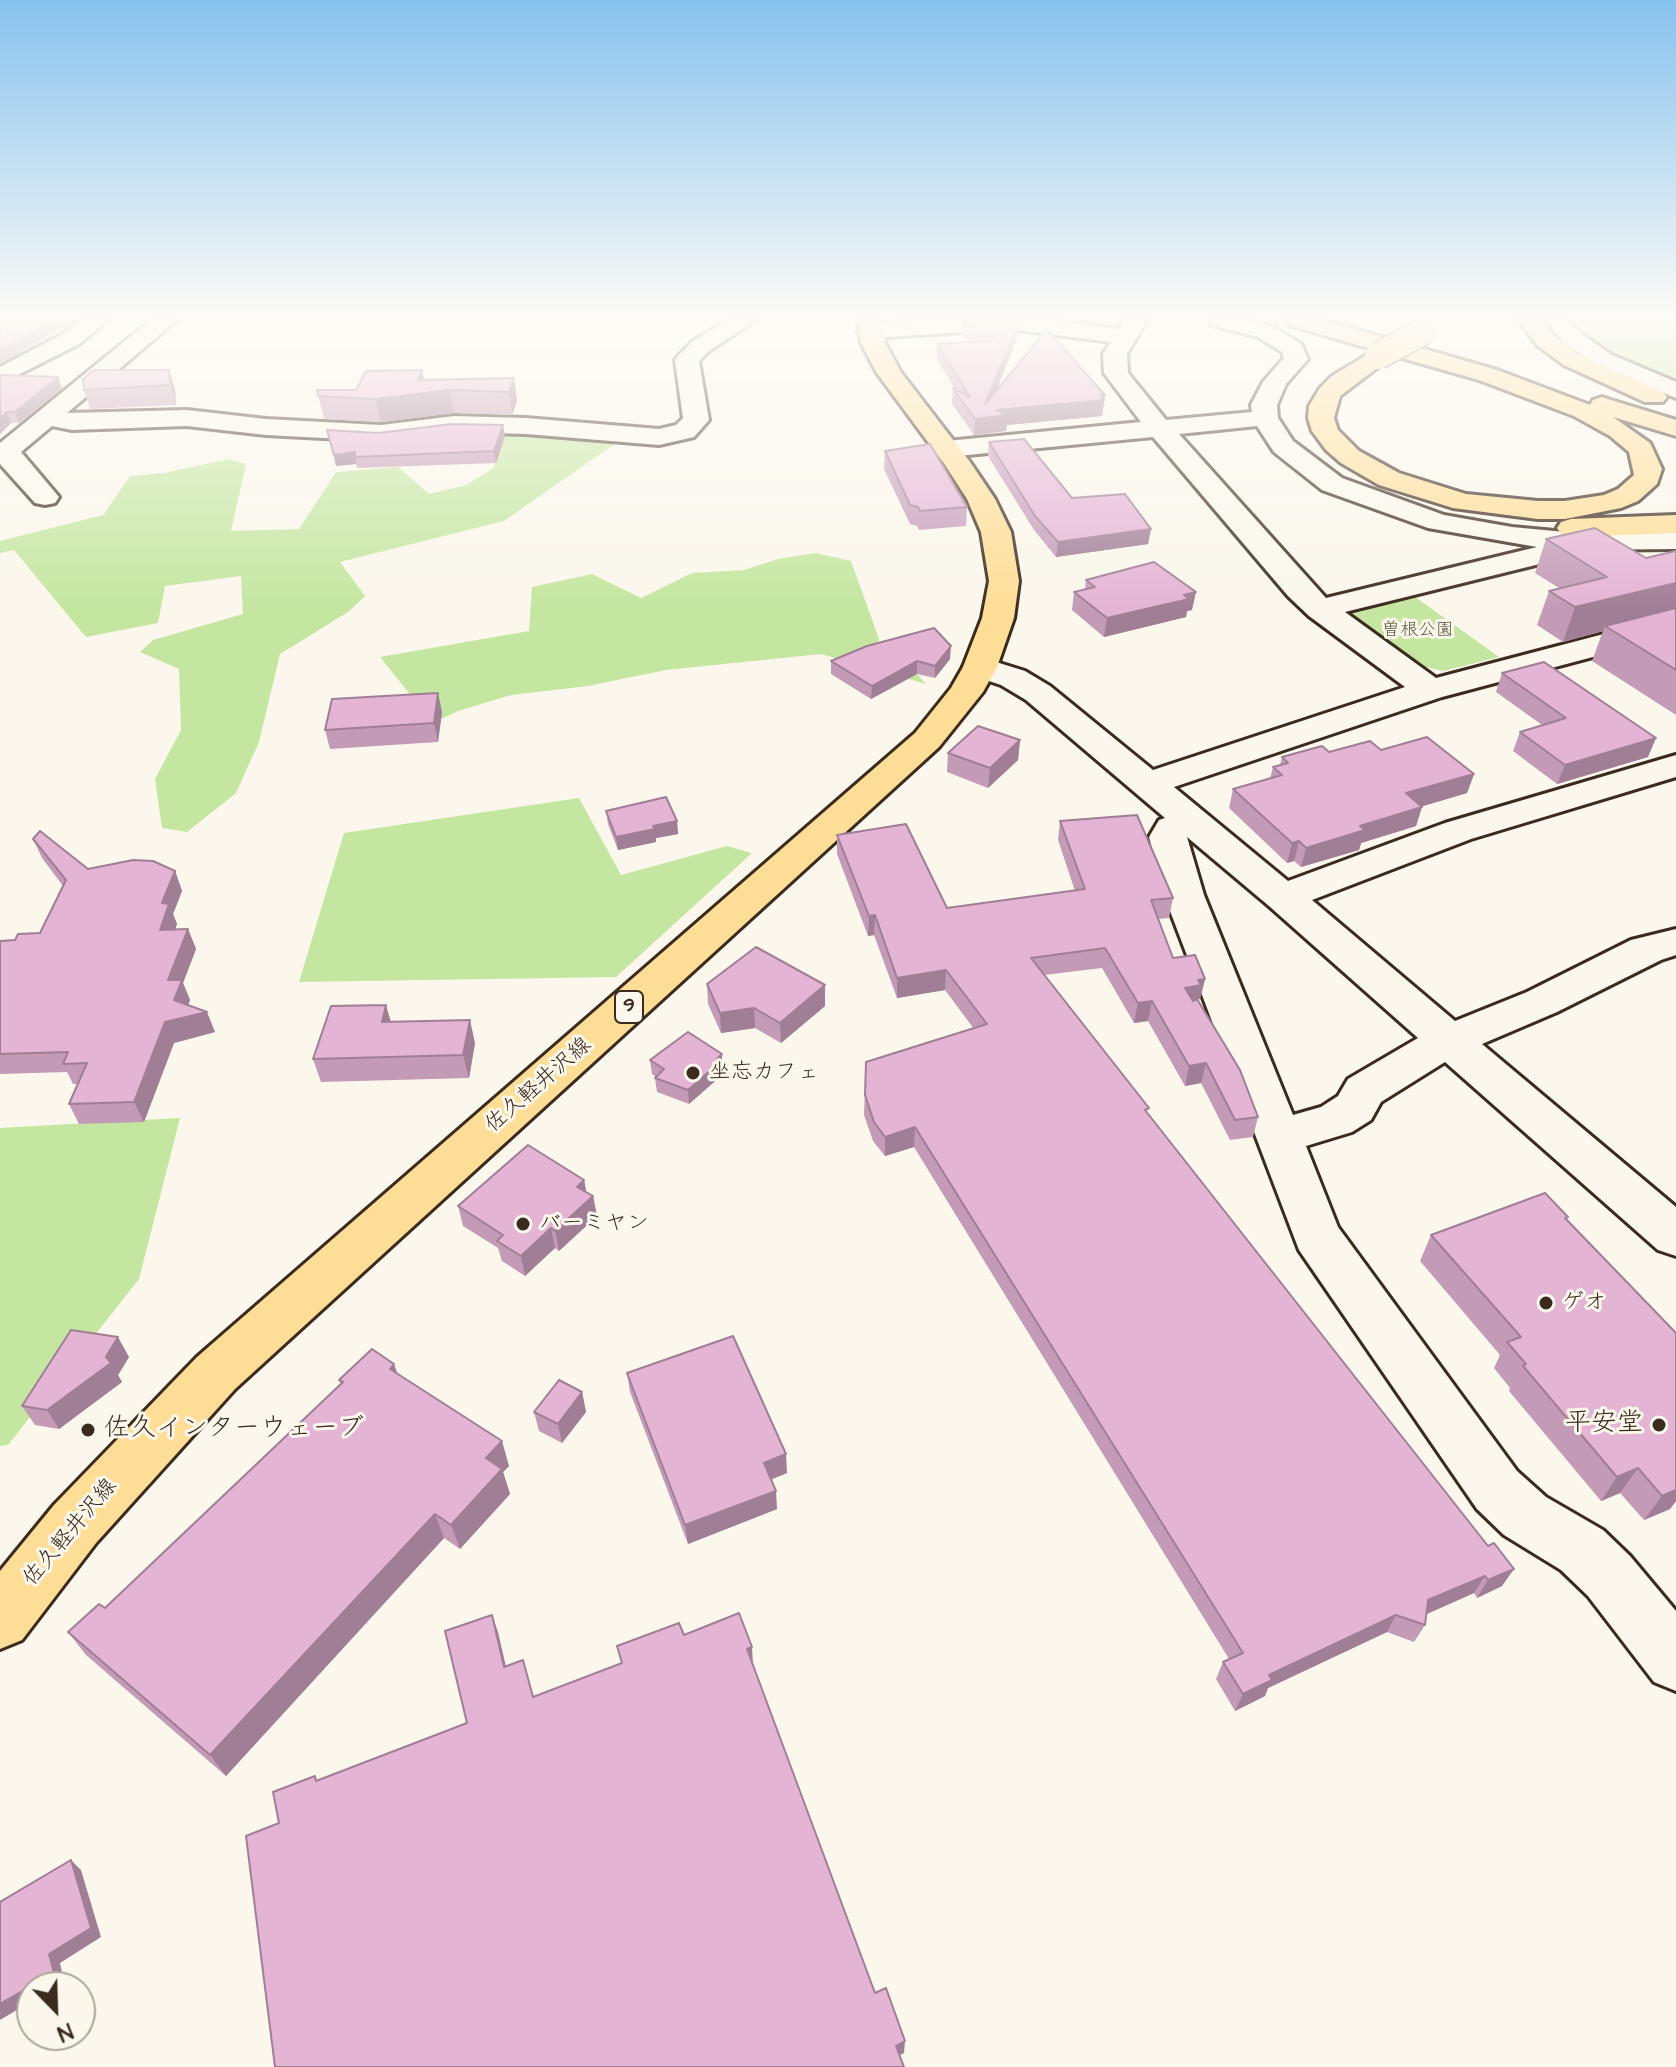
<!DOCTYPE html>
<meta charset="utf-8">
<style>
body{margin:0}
#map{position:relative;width:1676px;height:2067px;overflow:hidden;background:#fbf7ec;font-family:"Architects Daughter",sans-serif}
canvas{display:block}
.north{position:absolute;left:16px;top:1971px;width:80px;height:80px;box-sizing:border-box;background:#fbf7ec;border:2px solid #aea59a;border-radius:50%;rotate:157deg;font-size:22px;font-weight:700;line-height:32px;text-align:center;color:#3b2a1e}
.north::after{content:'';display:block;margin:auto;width:28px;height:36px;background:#3b2a1e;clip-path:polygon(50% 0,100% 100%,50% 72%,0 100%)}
</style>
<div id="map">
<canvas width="1676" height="2067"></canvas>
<div class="north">N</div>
</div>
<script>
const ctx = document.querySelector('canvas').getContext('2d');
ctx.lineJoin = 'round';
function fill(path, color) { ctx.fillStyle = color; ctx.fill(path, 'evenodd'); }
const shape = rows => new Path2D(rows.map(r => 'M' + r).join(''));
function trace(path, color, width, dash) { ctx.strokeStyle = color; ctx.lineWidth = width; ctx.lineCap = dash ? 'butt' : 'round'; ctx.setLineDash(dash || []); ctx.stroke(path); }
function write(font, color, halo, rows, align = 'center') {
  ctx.font = font + ' "Architects Daughter","Klee One",sans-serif'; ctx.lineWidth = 6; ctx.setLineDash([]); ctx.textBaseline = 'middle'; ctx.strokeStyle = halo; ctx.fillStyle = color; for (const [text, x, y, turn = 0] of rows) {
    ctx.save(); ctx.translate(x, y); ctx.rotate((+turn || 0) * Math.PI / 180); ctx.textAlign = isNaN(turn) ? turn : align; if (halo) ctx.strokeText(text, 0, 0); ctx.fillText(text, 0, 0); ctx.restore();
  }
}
fill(shape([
 [1566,320,1676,320,1676,386,1605,353,1583,338],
 [502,429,606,441,613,445,504,521,340,562,365,596,348,612,280,654,259,742,236,793,187,832,162,828,155,779,181,730,179,669,140,652,153,640,243,614,241,576,165,586,158,623,86,637,14,550,0,553,0,541,103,515,130,476,164,473,229,459,246,464,231,531,299,529,336,472,398,467,429,494,466,485,494,468],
 [816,553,851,561,879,639,876,650,908,664,926,684,821,654,666,670,588,686,511,695,458,711,433,723,380,657,529,631,532,587,592,574,641,598,692,573,744,570,778,559],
 [1411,594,1499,657,1443,671,1421,666,1348,613,1351,609],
 [579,798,621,875,727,846,752,853,616,977,299,982,344,833],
 [180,1118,139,1279,8,1445,0,1446,0,1128]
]), '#c4e6a0');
const minor = shape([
 [82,320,108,320,79,344,0,384,0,367,63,334,82,320],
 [151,320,177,320,67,413,187,410,266,419,381,425,454,416,526,418,659,429,676,425,683,418,675,360,679,355,693,341,728,320,756,320,709,351,699,361,709,420,694,437,659,445,526,434,454,432,381,441,266,435,187,426,72,430,52,426,21,452,59,497,55,503,45,505,35,503,0,464,0,443,151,320],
 [928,320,1050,320,1119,329,1124,320,1147,320,1127,354,1128,373,1166,420,1252,412,1251,405,1263,382,1284,358,1282,352,1258,337,1212,325,1209,320,1248,320,1274,327,1301,344,1308,359,1286,384,1277,405,1278,418,1293,441,1342,478,1444,515,1512,527,1587,534,1676,531,1676,549,1572,550,1568,557,1345,612,1436,678,1676,615,1676,635,1442,697,1174,787,1288,881,1445,823,1676,755,1676,777,1471,839,1312,900,1455,1021,1527,992,1631,940,1676,929,1676,955,1661,960,1557,1012,1482,1044,1676,1207,1676,1256,1658,1250,1445,1062,1381,1102,1371,1120,1352,1132,1306,1146,1338,1227,1517,1471,1546,1497,1603,1530,1630,1556,1676,1611,1676,1691,1654,1682,1588,1596,1561,1570,1504,1535,1477,1509,1299,1250,1164,895,1149,837,1159,820,1165,818,1026,700,1001,685,968,674,963,667,968,660,980,657,1025,671,1050,686,1153,770,1405,687,1309,616,1288,596,1153,437,947,457,938,455,934,449,938,443,947,441,1141,422,1104,373,1103,354,1111,342,1010,329,870,338,862,336,858,331,862,326,870,324,928,320],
 [1257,426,1274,452,1322,490,1428,528,1537,547,1326,598,1179,434,1257,426],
 [1187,837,1269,906,1418,1038,1348,1079,1338,1096,1321,1107,1293,1115,1204,895,1187,837],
 [1545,320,1569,320,1580,333,1612,355,1676,382,1676,398,1596,365,1564,343,1545,320]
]);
const major = shape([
 [858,320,880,320,885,343,900,371,970,462,995,499,1011,532,1019,581,1014,618,997,667,983,692,939,747,235,1389,96,1543,22,1640,0,1649,0,1571,54,1505,197,1357,915,733,951,688,963,667,982,618,989,581,981,532,967,499,945,465,877,373,861,343,858,320]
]);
const highway = shape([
 [1286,320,1323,320,1497,370,1590,405,1593,400,1602,397,1611,400,1676,420,1676,436,1613,417,1650,443,1662,469,1657,484,1638,501,1621,508,1565,519,1538,519,1453,508,1379,485,1341,463,1326,450,1312,431,1308,418,1309,406,1320,388,1332,376,1375,350,1289,325,1286,320],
 [1388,354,1479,380,1574,416,1610,436,1629,452,1634,475,1618,489,1604,495,1565,501,1538,501,1466,494,1399,473,1359,451,1338,430,1334,418,1340,396,1386,361,1388,354],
 [1518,320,1541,320,1553,335,1580,355,1663,392,1667,397,1663,402,1645,402,1564,365,1537,345,1518,320],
 [1676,515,1676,533,1571,537,1561,534,1557,528,1561,522,1571,519,1676,515]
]);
trace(minor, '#3b2a1e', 6);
trace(major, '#3b2a1e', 6);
trace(highway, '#3b2a1e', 6);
fill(minor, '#fbf7ec');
fill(major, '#fedd96');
fill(highway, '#fedd96');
const highwayBridge = shape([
 [1378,356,1424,331]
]);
trace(highwayBridge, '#3b2a1e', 29, []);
trace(highwayBridge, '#fedd96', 26);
fill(shape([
 [963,320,1019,333,996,392,1105,395,1102,416,1007,425,1006,431,974,435,952,404,953,388,955,389,937,360,937,344,973,342,962,335],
 [169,370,175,389,176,405,90,409,84,390],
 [422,370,424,380,514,378,517,401,512,415,454,413,381,422,324,419,317,390,356,390],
 [0,375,58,377,62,389,19,423,11,423,0,434],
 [327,430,378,433,505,436,496,463,357,468,356,464,336,466],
 [989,442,1072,498,1151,529,1148,544,1056,557,1034,530,988,456],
 [885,451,967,507,966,526,919,530,917,526,910,524,884,469],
 [1546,539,1646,558,1676,551,1676,715,1592,661,1603,631,1563,642,1537,625,1549,591,1559,588,1535,573],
 [1086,580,1192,610,1187,611,1186,617,1104,637,1072,610,1074,592,1085,589],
 [950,659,935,678,917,674,871,699,831,674,831,661],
 [1502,673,1648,757,1557,784,1513,751,1520,732,1542,725,1496,692],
 [442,712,438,742,330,749,325,730],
 [1020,740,1018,760,988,788,947,772,948,753],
 [1381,750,1474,774,1467,793,1422,806,1416,826,1361,843,1359,850,1301,867,1294,861,1287,863,1229,808,1233,789,1270,779,1273,767,1280,765,1282,757,1329,752],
 [606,811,677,821,678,834,656,838,656,842,618,850,608,824],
 [1060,821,1173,898,1169,918,1158,919,1173,958,1205,979,1200,999,1198,1000,1258,1117,1253,1137,1230,1140,1201,1083,1185,1086,1148,1021,1134,1023,1102,968,1044,975,1502,1586,1477,1598,1474,1593,1426,1614,1425,1625,1414,1642,1387,1632,1268,1688,1265,1696,1235,1711,1216,1679,1223,1662,1229,1659,914,1147,885,1156,873,1141,864,1115,866,1062,974,1029,945,990,897,998,874,935,868,936,837,854,837,835,947,908,1075,891,1058,840],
 [33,839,88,869,175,871,182,891,173,914,177,924,175,929,188,929,196,949,183,983,190,1000,188,1005,215,1032,174,1043,144,1122,79,1124,69,1104,78,1084,73,1084,67,1072,0,1074,0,941,15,940,40,933,63,886,42,858],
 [707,984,825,985,825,1006,781,1043,755,1028,721,1033,708,1004],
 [391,1022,475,1043,469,1078,321,1082,313,1059],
 [722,1054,722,1075,689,1104,657,1092,655,1078,656,1077,652,1074,650,1060],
 [584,1180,586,1192,593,1196,597,1216,559,1251,555,1248,525,1276,502,1261,498,1248,463,1226,458,1206],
 [1566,1220,1676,1333,1676,1501,1670,1509,1644,1520,1620,1493,1601,1501,1509,1391,1510,1388,1494,1368,1500,1355,1420,1261,1431,1235],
 [129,1357,118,1375,122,1382,59,1429,35,1425,22,1406],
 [627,1373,787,1473,771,1479,777,1509,688,1544,630,1392],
 [398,1374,509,1466,503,1472,510,1494,460,1549,444,1538,226,1776,86,1655,68,1632,105,1608,341,1384,339,1380],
 [582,1392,586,1412,562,1443,539,1431,534,1412]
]), '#c49bb7');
fill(shape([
 [54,320,76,320,0,364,0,350],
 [1020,320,1019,333,985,418,997,410,1105,395,1102,416,1007,425,1006,431,974,435,975,419,985,404],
 [169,370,175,389,176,405,170,385],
 [422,370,426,392,450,390,454,413,381,422,376,399,418,380],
 [58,377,62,389,19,423,15,412],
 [514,378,517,401,512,415,509,392],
 [7,412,11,423,0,434,0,418],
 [503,425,505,436,496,463,494,451],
 [355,452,356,464,336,466,334,455],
 [1151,529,1148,544,1056,557,1058,542],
 [1676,583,1676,613,1605,626,1603,631,1563,642,1575,607],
 [1196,592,1192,610,1187,611,1186,617,1104,637,1107,618],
 [951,646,950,659,935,678,935,666],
 [917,661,917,674,871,699,872,686],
 [438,693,442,712,438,742,434,723],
 [1656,738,1648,757,1557,784,1565,765],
 [1020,740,1018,760,988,788,990,768],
 [1474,774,1467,793,1400,813,1406,793],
 [1422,807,1416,826,1361,843,1359,850,1301,867,1306,848,1360,826],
 [677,821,678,834,656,838,656,842,618,850,616,837,653,826],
 [1299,841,1294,861,1287,863,1292,843],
 [175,871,182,891,173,914,177,924,168,950,160,930,162,903],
 [875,915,874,935,868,936,869,916],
 [188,929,196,949,183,983,190,1000,183,1018,207,1012,215,1032,174,1043,144,1122,134,1102,174,1000,168,980],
 [946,970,945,990,897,998,897,978],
 [1205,979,1200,999,1198,999,1197,1005,1181,1007,1185,988,1198,980],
 [825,985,825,1006,781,1043,780,1023],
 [1152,1001,1148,1021,1134,1023,1138,1003],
 [386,1005,393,1029,382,1022],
 [754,1008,755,1028,721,1033,720,1013],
 [470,1020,475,1043,469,1078,463,1055],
 [722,1054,722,1075,689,1104,688,1090],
 [1206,1063,1201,1083,1185,1086,1189,1066],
 [915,1127,914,1147,885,1156,885,1137],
 [584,1180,588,1200,577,1187],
 [593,1196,597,1216,559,1251,555,1231],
 [551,1228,555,1248,525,1276,521,1256],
 [118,1337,129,1357,118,1375,122,1382,59,1429,47,1410,106,1357],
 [394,1364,403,1389,390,1369],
 [582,1392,586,1412,562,1443,558,1424],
 [502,1441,509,1466,503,1472,510,1494,460,1549,451,1525,486,1458],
 [786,1454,787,1473,765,1482,764,1463],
 [1638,1468,1620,1493,1601,1501,1617,1477],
 [1676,1488,1676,1501,1670,1509,1644,1520,1662,1496],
 [776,1491,777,1509,688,1544,685,1525],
 [435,1514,444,1538,226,1776,210,1755],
 [1514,1569,1502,1586,1477,1598,1488,1580],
 [1485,1576,1474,1593,1418,1618,1428,1600],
 [492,1615,498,1632,510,1684,504,1667],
 [1396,1615,1387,1632,1268,1688,1265,1696,1235,1711,1243,1694,1269,1675],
 [752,1647,753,1665,747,1649],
 [71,1860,81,1870,101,1937,60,1963,64,1982,55,1987,32,1987,32,2001,0,2020,0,2004,49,1954],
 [905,2041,904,2053,894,2058,896,2046]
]), '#a07e95');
const building = shape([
 [0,320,54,320,0,350,0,320],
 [963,320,1020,320,985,404,1047,330,1105,395,1100,395,1104,400,997,410,1007,415,975,419,953,388,970,397,937,344,997,340,963,320],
 [94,370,169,370,170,385,84,390,83,379,94,370],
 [422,370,418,380,514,378,509,392,450,390,376,399,318,396,317,390,356,390,366,371,422,370],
 [0,375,58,377,15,412,7,412,0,418,0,375],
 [452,424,503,425,494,451,355,457,355,452,334,455,327,430,378,433,452,424],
 [1024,439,1072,498,1125,494,1151,529,1058,542,1035,516,989,442,1024,439],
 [930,444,967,507,920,511,918,507,910,505,885,451,930,444],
 [1595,528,1646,558,1676,551,1676,583,1575,607,1549,591,1607,577,1546,539,1595,528],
 [1154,562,1196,592,1184,595,1189,599,1107,618,1074,592,1095,587,1086,580,1154,562],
 [1676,608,1676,670,1605,626,1676,608],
 [934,628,951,646,935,666,917,661,872,686,831,661,867,646,934,628],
 [1544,662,1656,738,1565,765,1520,732,1566,718,1502,673,1544,662],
 [438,693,434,723,325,730,332,699,438,693],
 [978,726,1020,740,990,768,948,753,978,726],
 [1427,737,1474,774,1406,793,1422,807,1360,826,1365,830,1306,848,1299,841,1292,843,1233,789,1282,775,1273,767,1288,763,1282,757,1322,746,1329,752,1370,741,1381,750,1427,737],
 [666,797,677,821,653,826,655,829,616,837,606,811,666,797],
 [1137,815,1173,898,1151,900,1173,958,1195,955,1205,979,1198,980,1201,985,1185,988,1193,1001,1197,999,1240,1070,1258,1117,1235,1120,1206,1063,1189,1066,1152,1001,1138,1003,1105,948,1031,958,1149,1108,1145,1110,1488,1546,1494,1543,1514,1569,1488,1580,1485,1576,1428,1600,1425,1625,1396,1615,1269,1675,1272,1680,1243,1694,1223,1662,1243,1653,915,1127,885,1137,874,1122,865,1095,866,1062,987,1024,946,970,897,978,875,915,869,916,837,835,906,824,947,908,1085,889,1060,821,1137,815],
 [40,831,88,869,133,860,153,861,175,871,162,903,169,904,160,930,188,929,168,980,182,980,174,1000,207,1012,165,1022,134,1102,69,1104,87,1063,63,1064,68,1052,0,1054,0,941,15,940,18,934,40,933,66,880,33,839,40,831],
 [756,947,825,985,780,1023,754,1008,720,1013,707,984,756,947],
 [386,1005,382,1022,470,1020,463,1055,313,1059,331,1006,386,1005],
 [688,1032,722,1054,717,1059,721,1061,688,1090,655,1078,664,1069,650,1060,688,1032],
 [528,1145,584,1180,577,1187,593,1196,555,1231,551,1228,521,1256,497,1241,503,1235,458,1206,528,1145],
 [1545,1193,1568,1217,1565,1218,1676,1333,1676,1490,1662,1496,1638,1468,1617,1477,1523,1366,1526,1364,1507,1342,1521,1337,1431,1235,1545,1193],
 [71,1330,118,1337,106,1357,111,1363,47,1410,22,1406,71,1330],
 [733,1336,786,1454,764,1463,776,1491,685,1525,627,1373,733,1336],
 [372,1349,394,1364,390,1369,502,1441,486,1458,502,1469,451,1525,435,1514,210,1755,68,1632,99,1604,105,1608,343,1382,339,1380,372,1349],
 [559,1380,582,1392,558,1424,534,1412,559,1380],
 [739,1613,752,1647,747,1649,875,1993,886,1988,905,2041,896,2046,904,2067,275,2067,246,1836,279,1823,273,1792,315,1776,316,1781,467,1723,445,1631,492,1615,504,1667,523,1660,533,1697,622,1663,617,1646,679,1623,684,1635,739,1613],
 [71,1860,91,1928,49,1954,54,1973,0,2004,0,1902,71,1860]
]);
fill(building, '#e4b4d5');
trace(building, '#a07e95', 2);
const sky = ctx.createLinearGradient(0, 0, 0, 610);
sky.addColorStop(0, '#87c2ee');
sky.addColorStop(0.52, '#fdfbf6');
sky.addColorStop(1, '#fdfbf600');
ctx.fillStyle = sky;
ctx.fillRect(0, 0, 1676, 610);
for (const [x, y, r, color] of [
 [693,1073,8,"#3b2a1e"],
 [523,1224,8,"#3b2a1e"],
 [1546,1303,8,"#3b2a1e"],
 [1659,1425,8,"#3b2a1e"],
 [88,1430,8,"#3b2a1e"]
]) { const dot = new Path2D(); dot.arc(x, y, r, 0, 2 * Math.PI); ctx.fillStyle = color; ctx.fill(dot); trace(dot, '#fbf7ec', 3); }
write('18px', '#5d593e', '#fbf7ec', [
 ["曽根公園",1418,631]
]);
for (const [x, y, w] of [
 [629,1007,28]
]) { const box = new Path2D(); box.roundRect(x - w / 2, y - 16, w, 32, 6); ctx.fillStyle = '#fbf7ec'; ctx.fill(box); trace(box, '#3b2a1e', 2); }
write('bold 20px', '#3b2a1e', null, [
 ["9",629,1007]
]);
write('22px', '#3b2a1e', '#fbf7ec', [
 ["坐忘カフェ",709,1073],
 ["バーミヤン",539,1224],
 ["ゲオ",1562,1303]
], 'left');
write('22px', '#3b2a1e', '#fbf7ec', [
 ["佐久軽井沢線",539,1086,-41],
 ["佐久軽井沢線",71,1533,-50]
]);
write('26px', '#3b2a1e', '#fbf7ec', [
 ["平安堂",1643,1425],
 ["佐久インターウェーブ",104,1430,"left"]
], 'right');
</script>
